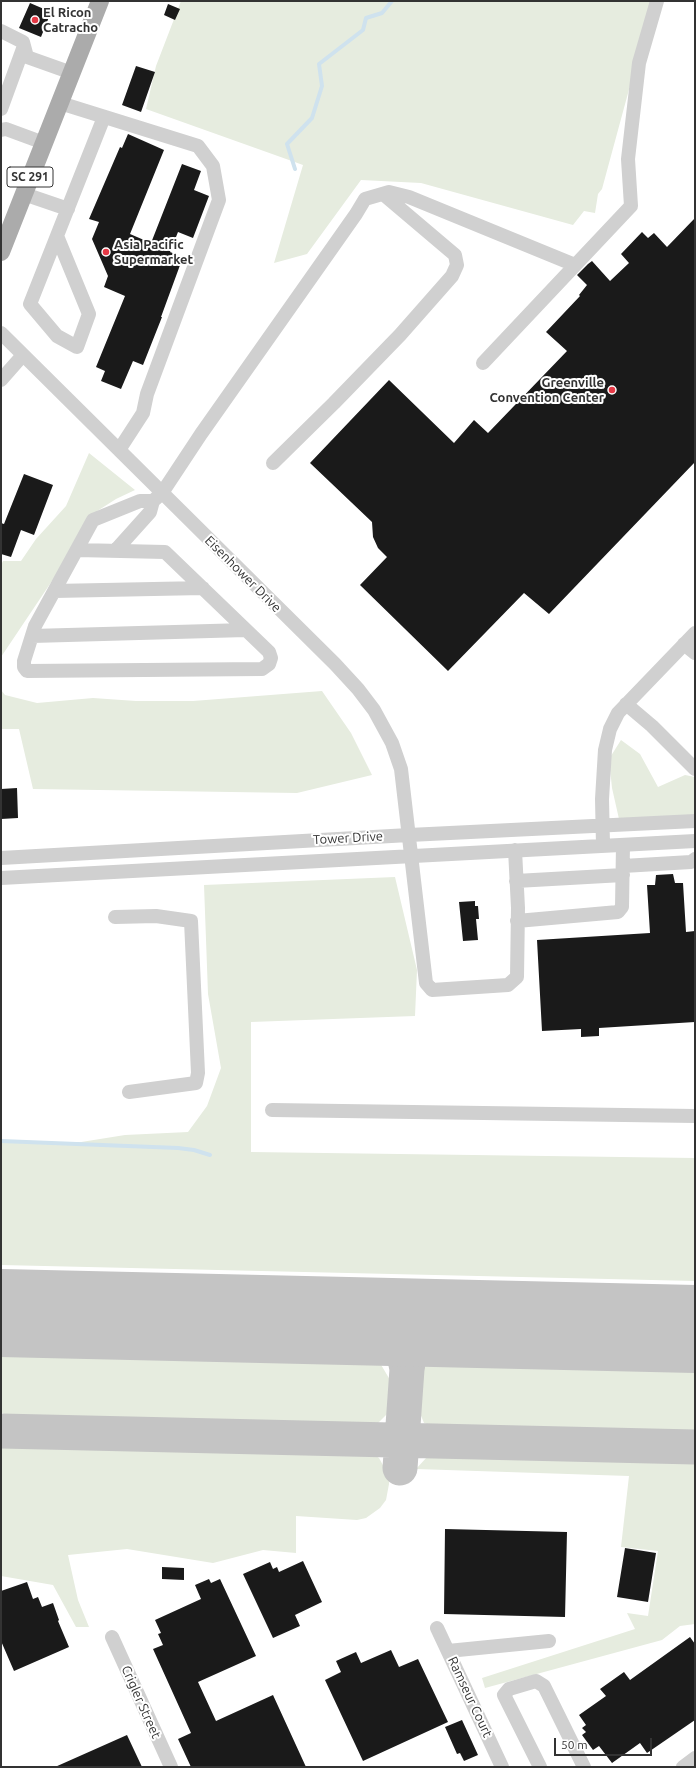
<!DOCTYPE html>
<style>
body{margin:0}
#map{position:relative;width:696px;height:1768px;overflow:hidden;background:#fff;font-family:Ubuntu,sans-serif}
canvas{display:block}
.frame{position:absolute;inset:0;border:2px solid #333;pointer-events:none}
.scale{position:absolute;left:554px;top:1738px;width:98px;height:18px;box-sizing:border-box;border:2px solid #333;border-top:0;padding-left:5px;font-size:12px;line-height:14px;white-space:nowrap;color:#333;-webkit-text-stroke:3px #fff;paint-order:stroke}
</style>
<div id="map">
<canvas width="696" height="1768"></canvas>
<div class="frame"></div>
<div class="scale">50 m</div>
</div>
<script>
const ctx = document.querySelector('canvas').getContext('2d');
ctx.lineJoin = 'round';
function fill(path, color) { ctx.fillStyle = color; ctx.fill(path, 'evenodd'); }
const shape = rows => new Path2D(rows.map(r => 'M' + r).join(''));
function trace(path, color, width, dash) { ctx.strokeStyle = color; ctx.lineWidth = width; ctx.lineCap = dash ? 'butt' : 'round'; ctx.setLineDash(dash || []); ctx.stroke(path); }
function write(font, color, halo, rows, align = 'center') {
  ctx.font = font + ' Ubuntu,sans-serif'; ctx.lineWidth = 4; ctx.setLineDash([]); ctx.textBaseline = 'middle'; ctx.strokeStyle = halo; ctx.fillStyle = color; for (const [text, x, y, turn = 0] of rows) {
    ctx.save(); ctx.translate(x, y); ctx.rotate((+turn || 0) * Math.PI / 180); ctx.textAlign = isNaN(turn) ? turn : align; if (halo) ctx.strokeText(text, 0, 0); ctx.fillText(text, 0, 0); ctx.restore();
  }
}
fill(shape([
 [181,1,653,1,602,189,598,194,595,213,584,211,573,225,421,183,361,180,307,254,274,263,303,165,146,109,156,66],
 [89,453,135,490,116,499,91,515,62,566,1,657,1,565,3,561,21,561,36,539,66,506],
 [1,690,5,695,37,703,93,698,136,701,193,701,322,691,351,733,372,775,297,793,33,789,19,729,1,729],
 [621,740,640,754,658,787,685,775,695,777,695,816,619,819,612,788,609,759],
 [395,877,417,970,415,1016,251,1022,251,1152,695,1158,695,1281,1,1265,1,1142,75,1143,125,1135,188,1132,207,1106,221,1068,208,994,204,885],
 [1,1356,380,1363,393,1385,393,1399,388,1413,377,1424,358,1426,18,1419,7,1416,1,1412],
 [425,1364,695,1371,695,1434,445,1429,424,1423,416,1403,418,1383],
 [1,1441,367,1450,379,1458,389,1476,389,1484,386,1500,380,1508,366,1518,357,1520,296,1516,296,1553,263,1550,213,1563,127,1549,68,1555,78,1600,89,1627,76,1627,53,1585,1,1576],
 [427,1457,695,1462,695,1624,680,1626,662,1640,485,1688,482,1678,635,1629,627,1613,648,1616,658,1551,621,1547,629,1476,416,1469]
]), '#e6ecdf');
trace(shape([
 [295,169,287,144,312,118,322,86,319,64,363,30,366,18,382,13,392,1],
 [1,1141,178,1148,194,1150,210,1155]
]), '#cfe2ee', 4);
trace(shape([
 [1,1320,7,1317,26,1313],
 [367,1321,385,1327,392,1334,403,1350,407,1369],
 [1,1431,695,1447],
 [400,1468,407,1369,410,1352,419,1337,425,1331,433,1327,452,1323]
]), '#c4c4c4', 35);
trace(shape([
 [1,1313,695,1329]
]), '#c4c4c4', 88);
fill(shape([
 [30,3,51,12,41,37,19,28],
 [168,4,180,9,175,20,164,15],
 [136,66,155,72,141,112,122,105],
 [128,134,164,150,130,234,151,243,182,164,201,171,194,190,209,196,193,238,178,232,170,252,183,257,161,317,162,317,143,365,133,361,121,389,101,381,105,371,96,367,125,296,104,287,108,276,92,239,99,222,89,219,120,147,122,148],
 [695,218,695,462,549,614,524,593,448,671,360,585,387,557,378,548,373,537,372,522,310,463,389,380,454,443,474,420,488,433,567,351,546,332,580,296,579,295,587,285,577,275,588,264,592,261,610,281,629,263,621,254,642,232,648,238,654,233,667,247],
 [24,474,53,485,34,535,21,530,11,557,1,554,1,523,4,524],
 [17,788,18,818,1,819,1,789],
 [673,874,675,883,683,883,686,932,695,931,695,1022,599,1028,599,1036,581,1037,581,1029,542,1031,537,940,650,933,647,885,655,885,656,875],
 [475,901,475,906,478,906,479,919,476,919,478,940,463,941,459,902],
 [445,1529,567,1532,565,1617,444,1614],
 [625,1548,656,1553,648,1602,617,1597],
 [303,1561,322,1602,295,1615,300,1626,273,1638,243,1574,270,1562,273,1569,277,1567,279,1572],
 [162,1567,184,1568,184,1580,162,1579],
 [209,1579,211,1583,220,1579,256,1656,198,1682,216,1721,273,1695,306,1767,191,1767,178,1739,191,1733,153,1649,163,1645,158,1634,161,1633,155,1620,201,1599,195,1585],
 [27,1582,33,1599,38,1597,42,1607,53,1603,59,1620,58,1621,69,1647,14,1671,1,1641,1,1591],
 [690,1637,695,1644,695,1720,647,1753,640,1743,612,1763,599,1746,593,1750,582,1735,586,1732,582,1728,586,1725,579,1715,606,1696,600,1689,624,1672,630,1680],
 [391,1650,399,1667,418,1659,448,1722,363,1761,325,1680,341,1672,336,1661,356,1652,361,1663],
 [462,1720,478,1755,464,1761,460,1753,457,1754,445,1727],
 [127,1735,142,1767,55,1767]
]), '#1a1a1a');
trace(shape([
 [1,31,23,42,27,57,72,73],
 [60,103,198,146,213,166,219,200,147,394,143,413,119,450],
 [1,109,24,46],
 [1,130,6,129,44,143],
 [24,194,68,209],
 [57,236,89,314,77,347,57,336,30,304,104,117],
 [1,333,335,664,358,689,374,710,392,743,401,769,426,983,432,990,508,985,517,977,518,908,515,850],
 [483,363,631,206,628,159,639,63,657,1],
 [1,380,23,355],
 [273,463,334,403,400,335,452,276,457,265,455,255,383,194],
 [77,550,165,552,269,652,271,658,269,664,262,669,27,671,24,667,24,661,35,626,93,520,140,501,153,501,162,493,201,434,356,214,365,199,389,192,409,197,575,265],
 [115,551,150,512,153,501],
 [54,591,203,588],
 [32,636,246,630],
 [684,644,695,653],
 [626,704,652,726,695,769],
 [603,845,602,799,605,750,610,729,618,713,695,633],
 [1,858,409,835,695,821],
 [623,866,691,862,695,859],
 [1,878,695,841],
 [516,881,623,875],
 [115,917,156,916,191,921,198,1073,196,1083,129,1092],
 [517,921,618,912,622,907,623,845],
 [272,1110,695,1116],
 [437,1628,502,1767],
 [112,1637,171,1767],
 [448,1651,549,1641],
 [540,1767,504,1695,509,1689,536,1681,544,1686,584,1767],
 [683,1767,695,1758]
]), '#d0d0d0', 14);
trace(shape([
 [1,252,100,1]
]), '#ababab', 18);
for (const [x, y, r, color] of [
 [35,20,4,"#e63946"],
 [106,252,4,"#e63946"],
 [612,390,4,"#e63946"]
]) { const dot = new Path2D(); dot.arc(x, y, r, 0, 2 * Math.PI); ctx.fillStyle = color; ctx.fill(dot); trace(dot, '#fff', 1.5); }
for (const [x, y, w] of [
 [30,177,46]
]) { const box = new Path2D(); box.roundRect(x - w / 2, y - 10, w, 20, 3); ctx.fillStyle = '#fff'; ctx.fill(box); trace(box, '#333', 1); }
write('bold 12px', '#333', null, [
 ["SC 291",30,177]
]);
write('bold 13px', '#333', '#fff', [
 ["El Ricon",43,13],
 ["Catracho",43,28],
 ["Asia Pacific",114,245],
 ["Supermarket",114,260],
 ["Greenville",604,383,"right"],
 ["Convention Center",604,398,"right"]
], 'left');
write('13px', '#333', '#fff', [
 ["Eisenhower Drive",243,574,45],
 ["Tower Drive",348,838,-3],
 ["Ramseur Court",470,1697,65],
 ["Crigler Street",141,1702,66]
]);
</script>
